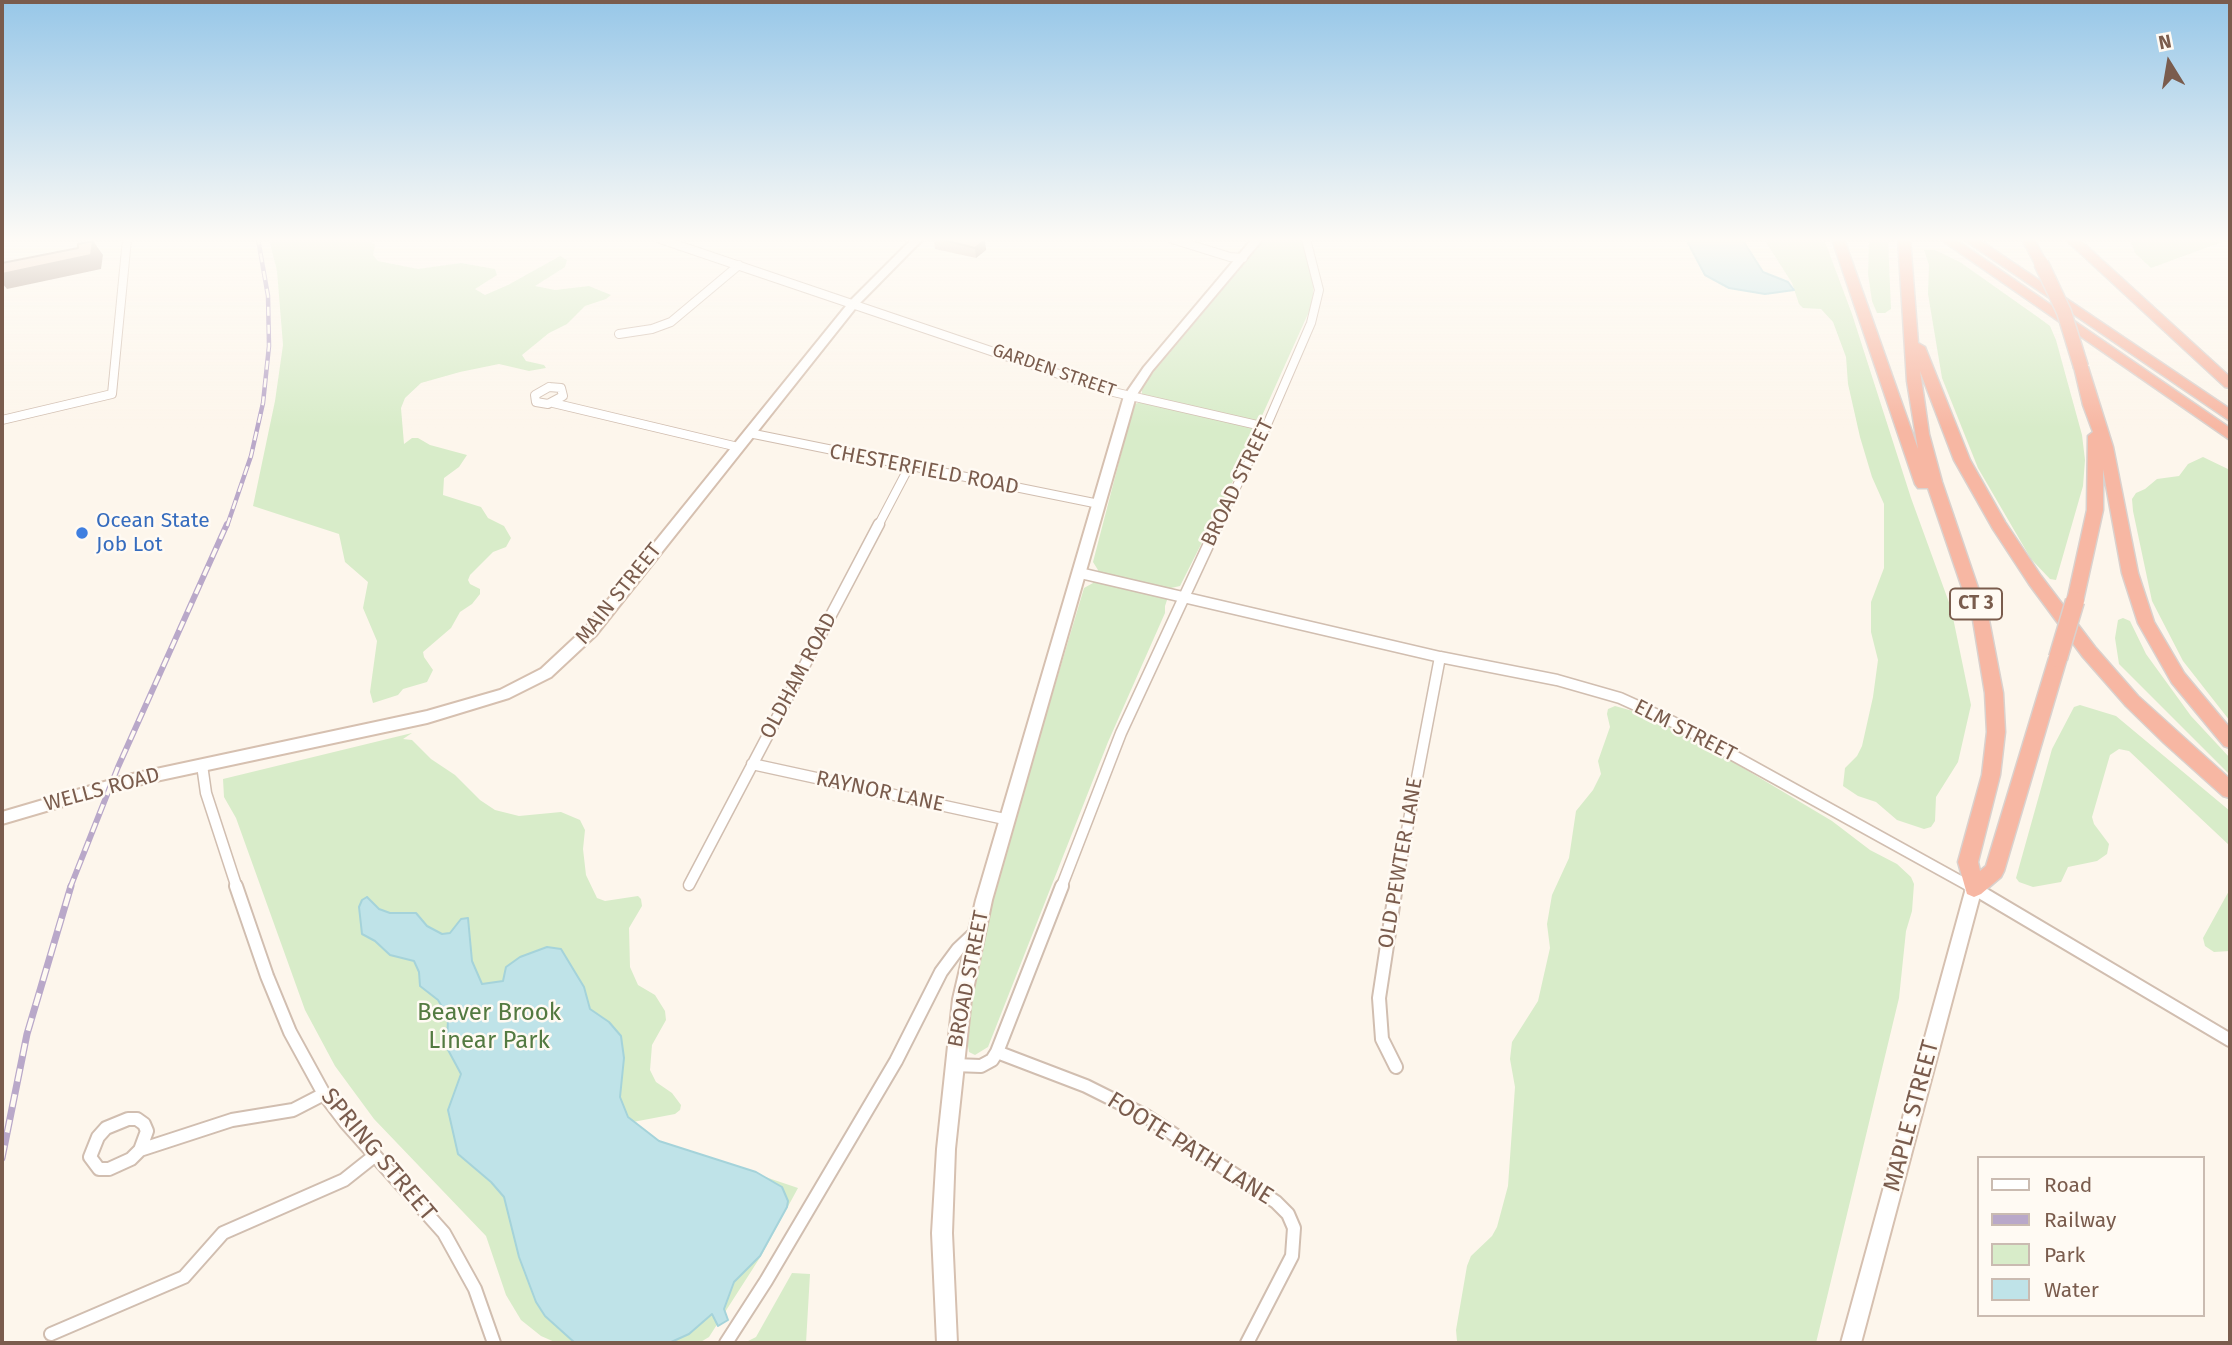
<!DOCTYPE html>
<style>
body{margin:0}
#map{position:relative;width:2232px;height:1345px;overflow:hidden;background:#fdf6ec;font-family:"Fira Sans",sans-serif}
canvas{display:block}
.frame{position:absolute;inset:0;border:4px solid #7a5c4d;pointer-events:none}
.legend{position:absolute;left:1977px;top:1156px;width:228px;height:161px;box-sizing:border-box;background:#fffaf3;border:2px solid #cabbb1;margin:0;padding:9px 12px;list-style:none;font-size:21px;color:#7a5c4d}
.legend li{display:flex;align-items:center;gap:14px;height:35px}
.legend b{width:35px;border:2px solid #cabbb1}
.north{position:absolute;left:2134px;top:28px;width:70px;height:70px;-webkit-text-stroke:5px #fffaf3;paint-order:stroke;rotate:349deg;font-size:19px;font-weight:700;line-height:28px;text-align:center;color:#7a5c4d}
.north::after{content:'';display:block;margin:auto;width:24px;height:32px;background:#7a5c4d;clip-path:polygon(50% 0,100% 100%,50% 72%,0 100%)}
</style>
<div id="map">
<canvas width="2232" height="1345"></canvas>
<div class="frame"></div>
<ul class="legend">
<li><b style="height:9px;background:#fff"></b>Road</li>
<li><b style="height:9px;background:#b9a8c9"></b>Railway</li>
<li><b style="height:19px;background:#d8ecc9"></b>Park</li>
<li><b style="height:19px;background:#bfe3e8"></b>Water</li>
</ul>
<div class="north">N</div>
</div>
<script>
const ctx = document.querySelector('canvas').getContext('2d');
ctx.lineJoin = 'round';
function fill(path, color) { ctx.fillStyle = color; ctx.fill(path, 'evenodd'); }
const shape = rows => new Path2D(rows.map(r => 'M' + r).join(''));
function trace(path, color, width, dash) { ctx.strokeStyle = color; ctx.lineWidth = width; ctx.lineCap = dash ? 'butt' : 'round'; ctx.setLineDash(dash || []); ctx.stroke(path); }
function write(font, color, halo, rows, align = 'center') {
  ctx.font = font + ' "Fira Sans",sans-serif'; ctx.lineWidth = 5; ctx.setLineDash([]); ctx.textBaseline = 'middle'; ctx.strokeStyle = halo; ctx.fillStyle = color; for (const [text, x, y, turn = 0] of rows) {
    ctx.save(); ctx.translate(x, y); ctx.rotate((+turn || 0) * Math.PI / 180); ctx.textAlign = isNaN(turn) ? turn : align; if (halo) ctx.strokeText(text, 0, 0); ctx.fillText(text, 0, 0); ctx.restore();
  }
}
fill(shape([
 [269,239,367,239,375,245,373,255,378,261,418,269,461,263,495,269,497,275,475,289,485,295,508,285,560,256,567,260,565,267,535,286,555,290,589,286,611,295,606,299,585,306,567,324,549,333,522,355,526,361,544,365,546,368,529,371,499,364,460,372,421,383,405,398,401,408,404,444,412,438,418,438,430,445,467,455,459,467,444,478,443,495,481,507,488,518,504,526,511,538,506,547,493,552,470,575,468,580,470,584,480,589,480,594,472,604,460,612,451,628,423,652,424,657,433,670,427,682,403,689,398,695,373,703,370,692,377,641,363,608,368,582,345,562,339,534,253,506,275,401,283,345,277,271],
 [1265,239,1302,239,1314,283,1312,305,1261,418,1257,421,1253,437,1239,469,1180,586,1171,588,1165,606,1165,613,1108,742,988,1047,975,1055,969,1052,968,1046,968,1021,993,893,1084,588,1093,583,1098,570,1093,562,1134,404,1142,402,1142,389,1146,381],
 [1764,239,1824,239,1852,314,1911,498,1951,608,1971,705,1958,762,1936,797,1935,821,1931,827,1924,829,1897,820,1876,802,1858,796,1843,786,1845,768,1857,756,1862,746,1873,697,1878,660,1871,632,1871,602,1884,568,1884,504,1872,477,1860,437,1848,384,1846,357,1833,322,1821,309,1803,308,1799,304,1792,283],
 [1869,239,1888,239,1891,309,1885,313,1877,313,1872,301,1868,274],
 [2130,239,2230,239,2151,268,2135,253],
 [1924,250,1935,250,1960,262,2042,320,2050,326,2056,340,2082,435,2085,460,2083,486,2056,580,2050,579,2031,559,1978,468,1942,378,1928,294,1929,265],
 [2203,457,2230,470,2230,721,2183,661,2152,601,2133,511,2132,499,2136,493,2145,489,2157,479,2179,476,2188,464],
 [2123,618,2130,621,2146,654,2191,716,2230,758,2230,775,2119,664,2115,638,2118,620],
 [2080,705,2116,716,2230,811,2230,846,2129,751,2119,749,2110,755,2092,817,2094,824,2109,844,2107,854,2097,861,2068,867,2061,882,2033,887,2019,882,2016,878,2052,749,2074,707],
 [1615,706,1647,715,1693,738,1832,821,1870,850,1897,864,1911,877,1914,884,1912,911,1906,931,1899,998,1816,1343,1457,1341,1456,1330,1467,1266,1471,1256,1492,1236,1497,1227,1508,1186,1515,1087,1510,1059,1512,1042,1538,1001,1550,948,1547,924,1552,895,1569,858,1576,811,1593,790,1601,774,1598,761,1610,727,1607,714,1608,709],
 [412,733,403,739,412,740,431,759,455,775,480,800,495,810,519,816,561,812,580,820,585,830,583,849,586,875,597,898,605,901,638,896,641,899,642,906,629,928,630,967,638,985,655,995,665,1011,666,1020,652,1045,650,1070,656,1082,672,1093,681,1105,680,1110,675,1114,633,1122,632,1132,798,1188,761,1256,709,1337,699,1343,557,1343,541,1336,521,1320,506,1295,486,1236,374,1119,335,1066,305,1010,236,818,224,797,223,779],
 [2230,889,2230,951,2214,952,2205,946,2203,938],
 [792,1273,810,1274,806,1343,744,1343,756,1337]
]), '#d8ecc9');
const water = shape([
 [1686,239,1742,239,1763,272,1788,282,1794,290,1765,294,1729,288,1705,275,1686,239],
 [367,897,379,909,390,913,416,913,427,926,442,934,450,933,461,919,468,918,472,961,482,984,503,981,506,967,520,957,547,947,561,949,584,987,590,1009,609,1022,621,1036,624,1058,620,1097,628,1117,659,1141,756,1172,782,1187,788,1201,787,1207,760,1256,734,1282,724,1309,728,1320,718,1326,712,1314,689,1334,669,1343,575,1343,545,1316,536,1302,519,1257,504,1197,491,1182,458,1154,448,1110,461,1074,447,1048,448,1017,438,1000,420,986,419,972,414,961,390,955,375,941,362,934,359,907,362,900,367,897]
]);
fill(water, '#bfe3e8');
trace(water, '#a5d3da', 2);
const streetFar2 = shape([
 [660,239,1109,391,1266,427],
 [1172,239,1230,257,1243,258],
 [619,334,652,329,671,322,739,265],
 [549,387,561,388,563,396,548,404,536,402,535,395,549,387],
 [553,403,738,447],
 [2,420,112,394,127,239],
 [749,433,1099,504],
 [878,526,909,467],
 [1217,526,1266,427,1311,323,1319,290,1306,239]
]);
const streetFar1 = shape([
 [1080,573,1440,657,1557,680,1620,698,1673,722,1973,888],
 [752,764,1009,820],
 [202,765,206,793,237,888],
 [689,885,879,524],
 [1061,888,1121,733,1218,524],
 [1396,888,1440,657]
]);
const street = shape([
 [236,886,267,976,290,1032,324,1094,346,1123,444,1233,475,1289,494,1343],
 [1970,886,2230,1040],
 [997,1052,1086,1086,1146,1116,1276,1202,1288,1214,1294,1228,1292,1256,1247,1343],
 [954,1065,981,1066,992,1060,997,1052,1062,886],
 [1396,1067,1382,1039,1379,998,1396,886],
 [128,1119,137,1119,144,1124,147,1131,140,1150,131,1159,109,1169,99,1169,90,1157,98,1137,106,1128,128,1119],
 [140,1150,232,1120,293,1110,324,1094],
 [51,1334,184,1277,223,1233,344,1180,373,1157],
 [726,1343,766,1281,896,1061,941,972,958,949,975,933]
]);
const secondary = shape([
 [912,239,923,239,858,305,596,635,551,677,509,698,427,723,128,787,2,824,2,812,128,775,427,711,500,690,541,669,586,627,850,301,912,239],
 [1252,239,1263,239,1152,371,1136,396,992,900,971,999,955,1149,952,1233,957,1343,937,1343,932,1233,937,1149,953,999,976,900,1124,396,1144,367,1252,239],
 [1974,881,1980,883,1982,888,1861,1343,1841,1343,1966,888,1968,883,1974,881]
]);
const highway = shape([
 [1832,239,1844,239,1918,449,1907,381,1898,239,1910,239,1918,343,1925,347,1970,460,2005,522,2041,576,2095,647,2138,696,2230,779,2230,798,2223,796,2164,743,2126,706,2083,657,2029,584,1993,529,1954,460,1920,371,1929,434,1942,482,1989,620,2003,693,2005,732,2000,775,1978,862,1980,871,1986,866,2049,658,2052,653,2058,651,2064,653,2067,658,2004,871,2001,877,1981,894,1974,897,1967,894,1958,862,1982,775,1987,732,1985,693,1973,620,1928,488,1918,488,1915,484,1832,239],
 [1940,239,1955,239,2230,428,2230,440,1940,239],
 [1963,239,1978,239,2230,409,2230,421,1963,239],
 [2022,239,2034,239,2047,263,2046,266,2036,266,2022,239],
 [2065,239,2079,239,2230,377,2230,388,2225,387,2065,239],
 [2081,363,2088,367,2113,447,2138,573,2154,622,2184,673,2230,728,2230,748,2224,746,2172,683,2138,623,2122,573,2103,469,2103,510,2083,601,2075,607,2067,601,2087,510,2088,436,2093,432,2083,405,2074,367,2081,363]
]);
trace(streetFar2, '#d1beb0', 10);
trace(streetFar1, '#d1beb0', 13);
trace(street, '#d1beb0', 16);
trace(secondary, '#d6c0b0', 4);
trace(highway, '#dad1cd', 3);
trace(streetFar2, '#fff', 8);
trace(streetFar1, '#fff', 10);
trace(street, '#fff', 12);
fill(secondary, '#fff');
fill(highway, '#f7b7a3');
const railFar2 = shape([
 [227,526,251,456,263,403,269,346,268,296,258,239]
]);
const railFar1 = shape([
 [70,888,118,767,227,524]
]);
const rail = shape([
 [2,1158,27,1034,71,886]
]);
trace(railFar2, '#b9a8c9', 4.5);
trace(railFar1, '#b9a8c9', 6);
trace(rail, '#b9a8c9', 7);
trace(railFar2, '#fffaf3', 2.5, [9]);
trace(railFar1, '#fffaf3', 3.5, [10]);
trace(rail, '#fffaf3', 4.5, [13]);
const highwayBridgeFar1 = shape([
 [2041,263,2064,312,2081,367]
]);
const highwayBridge = shape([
 [2058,658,2075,601]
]);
trace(highwayBridgeFar1, '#dad1cd', 17, []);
trace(highwayBridge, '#dad1cd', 21, []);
trace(highwayBridgeFar1, '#f7b7a3', 14);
trace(highwayBridge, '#f7b7a3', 18);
fill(shape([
 [934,239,984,239,986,250,976,258,935,249]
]), '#d1b7a8');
fill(shape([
 [985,240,986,250,976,258,975,248],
 [93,241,103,255,101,269,7,289,2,283,2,274,91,255]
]), '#aa9588');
const building = shape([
 [940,239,984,239,985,240,975,248,940,239],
 [93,241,91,255,2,274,2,263,78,248,78,244,93,241]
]);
fill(building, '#f3d5c3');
trace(building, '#aa9588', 2);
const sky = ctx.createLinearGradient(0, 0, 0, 428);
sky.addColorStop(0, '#97c7e8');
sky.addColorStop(0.56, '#fefbf6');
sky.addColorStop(1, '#fefbf600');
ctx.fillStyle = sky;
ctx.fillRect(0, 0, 2232, 428);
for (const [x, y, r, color] of [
 [82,533,7,"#3f7fe0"]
]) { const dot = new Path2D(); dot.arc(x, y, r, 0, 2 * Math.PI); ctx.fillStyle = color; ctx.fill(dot); trace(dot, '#fffaf3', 2.5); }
write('18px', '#7a5c4d', '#fffaf3', [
 ["GARDEN STREET",1054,371,19]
]);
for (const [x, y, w] of [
 [1976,604,52]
]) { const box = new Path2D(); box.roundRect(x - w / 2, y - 15.5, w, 31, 5); ctx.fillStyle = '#fffaf3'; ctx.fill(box); trace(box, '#7a5c4d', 2); }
write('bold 19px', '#7a5c4d', null, [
 ["CT 3",1976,604]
]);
write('21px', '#7a5c4d', '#fffaf3', [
 ["CHESTERFIELD ROAD",924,470,11],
 ["BROAD STREET",1238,483,-64],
 ["MAIN STREET",619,594,-51],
 ["OLDHAM ROAD",799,676,-62],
 ["ELM STREET",1685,731,27],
 ["WELLS ROAD",102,790,-15],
 ["RAYNOR LANE",880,792,12],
 ["OLD PEWTER LANE",1401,863,-80],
 ["BROAD STREET",969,979,-79]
]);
write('21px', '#366cbe', '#fffaf3', [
 ["Ocean State",96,521],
 ["Job Lot",96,545]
], 'left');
write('24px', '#537a41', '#fffaf3', [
 ["Beaver Brook",489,1013],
 ["Linear Park",489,1041]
]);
write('24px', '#7a5c4d', '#fffaf3', [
 ["MAPLE STREET",1912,1116,-75],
 ["FOOTE PATH LANE",1190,1149,32],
 ["SPRING STREET",378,1155,50]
]);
</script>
